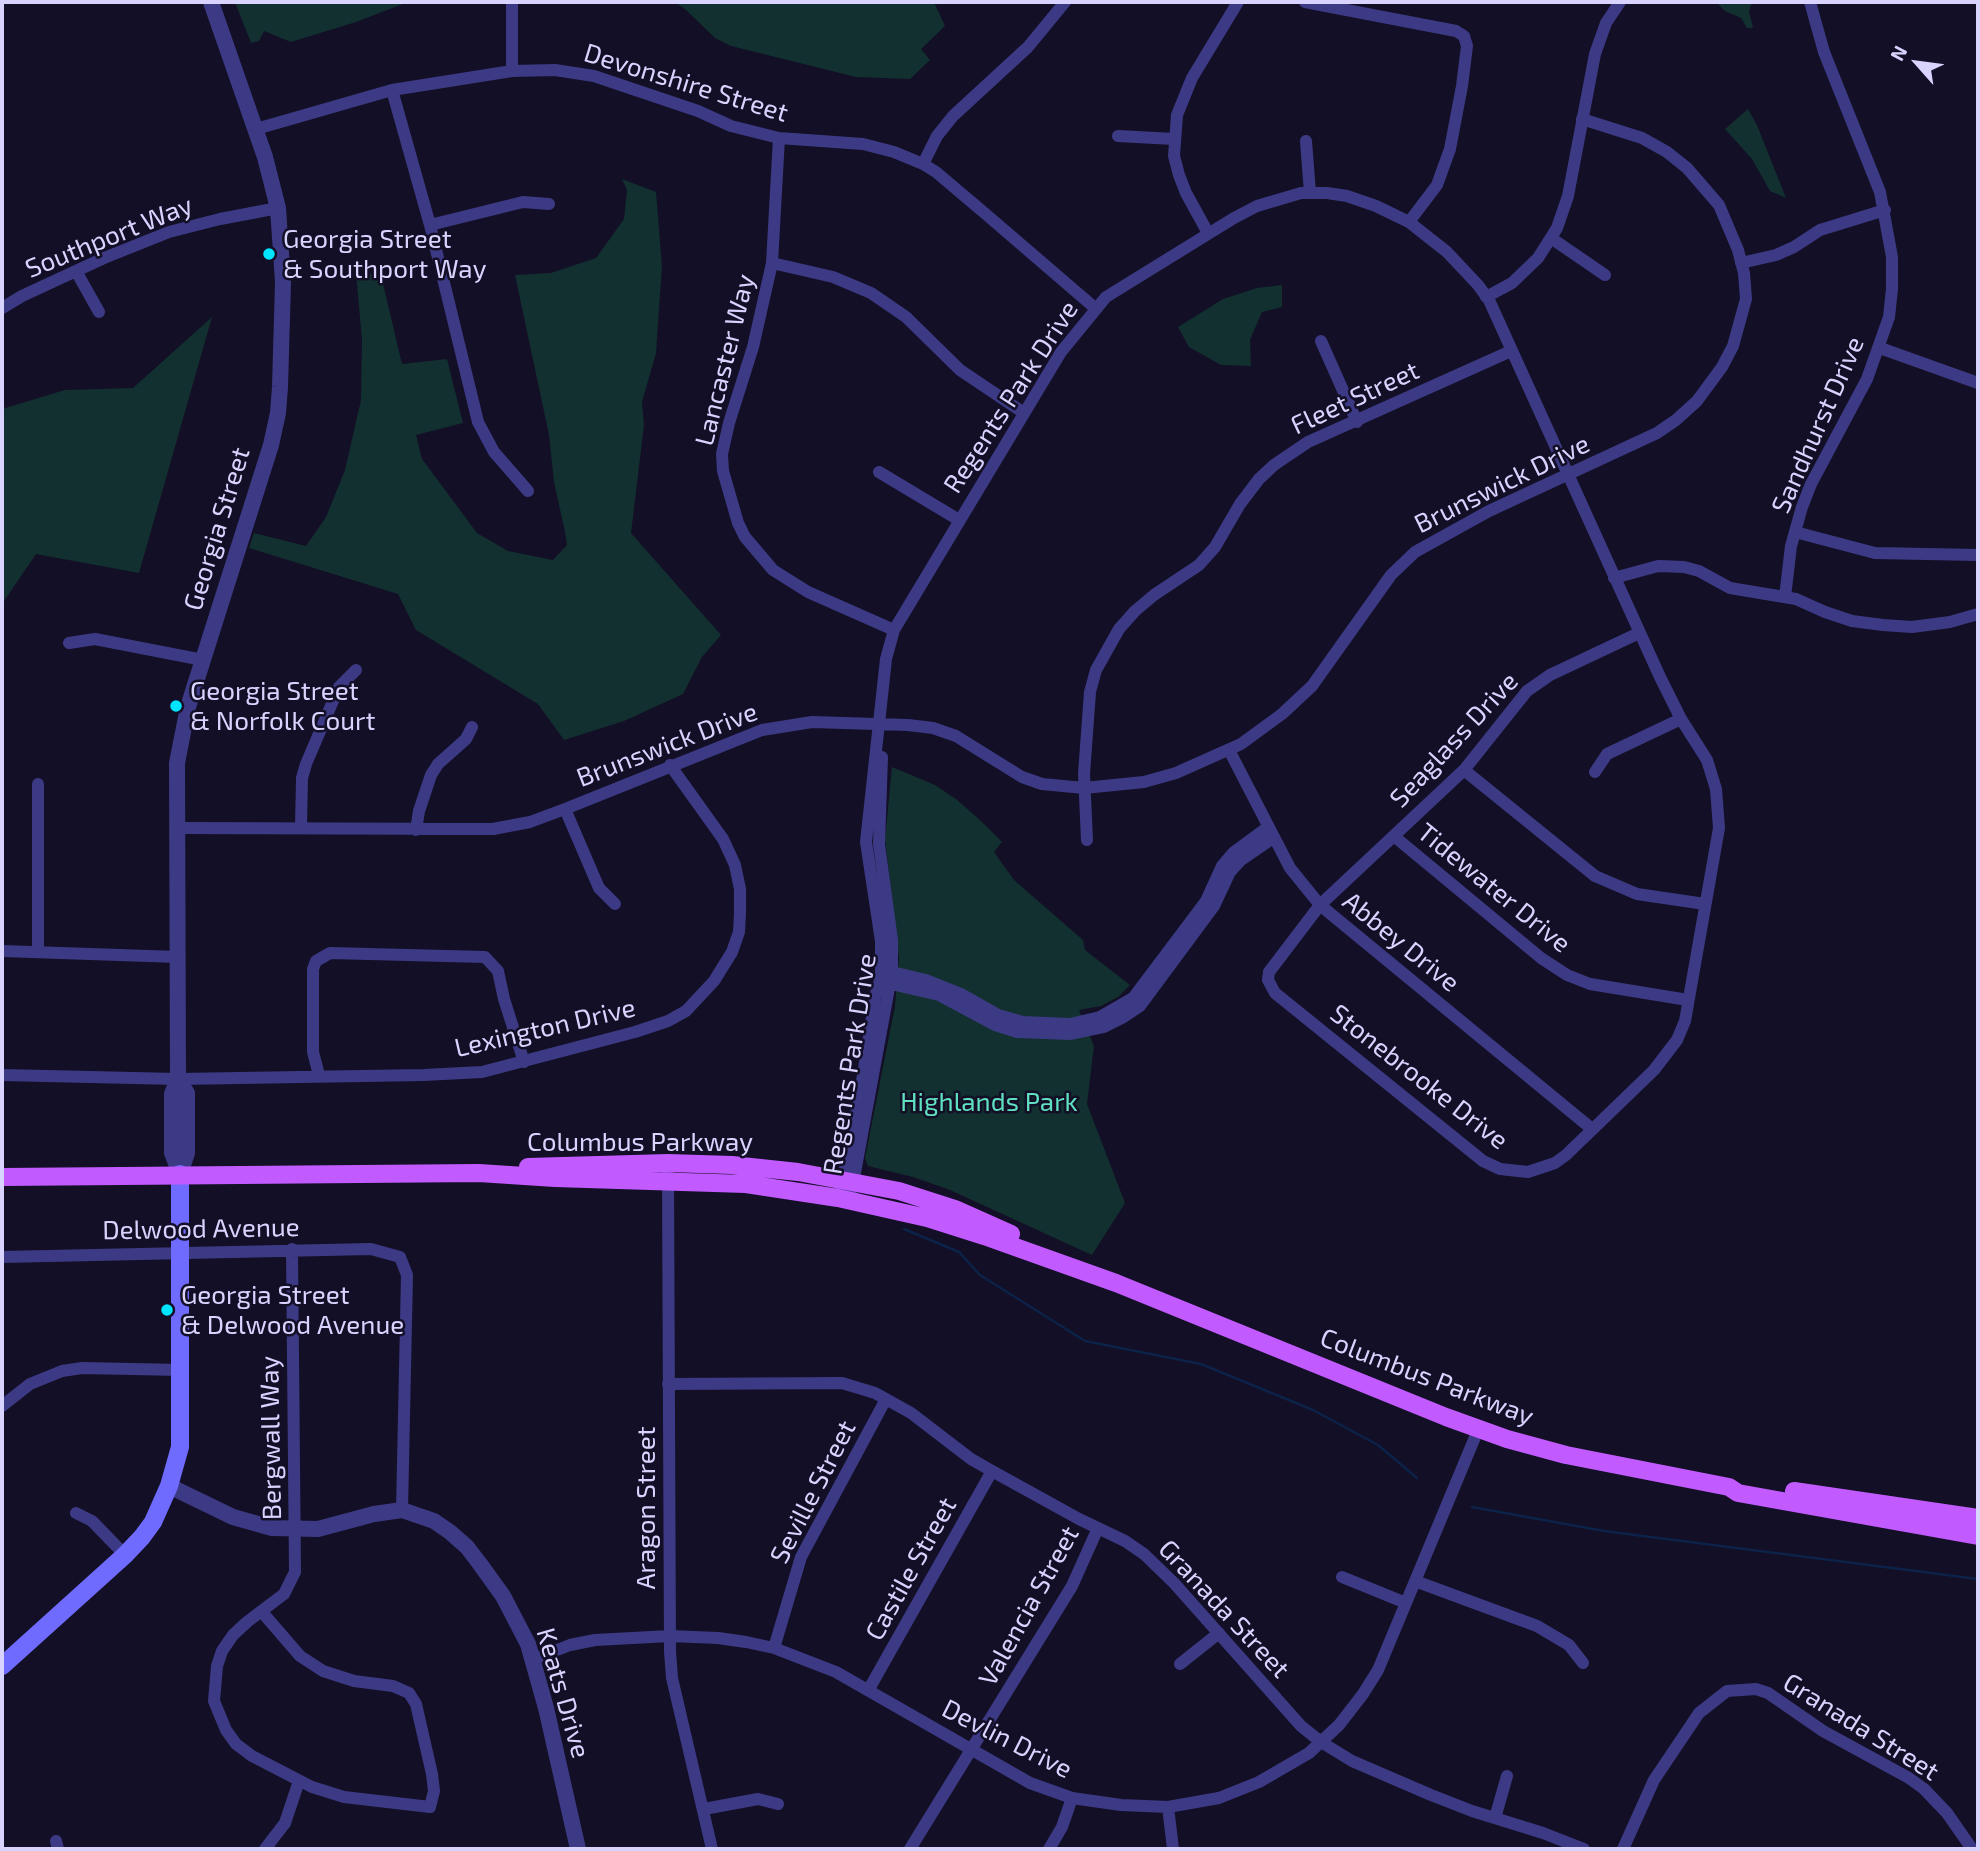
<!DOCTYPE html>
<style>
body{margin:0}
#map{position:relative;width:1980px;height:1851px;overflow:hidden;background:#130f26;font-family:"Exo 2",sans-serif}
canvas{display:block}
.frame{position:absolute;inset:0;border:4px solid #d9d4ff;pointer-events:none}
.north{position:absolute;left:1882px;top:28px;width:70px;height:70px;-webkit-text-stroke:5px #130f26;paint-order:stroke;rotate:298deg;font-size:19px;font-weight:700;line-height:28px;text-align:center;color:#d9d4ff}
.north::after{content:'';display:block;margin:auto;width:24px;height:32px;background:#d9d4ff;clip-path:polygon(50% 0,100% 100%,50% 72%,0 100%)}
</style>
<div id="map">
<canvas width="1980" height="1851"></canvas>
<div class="frame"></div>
<div class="north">N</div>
</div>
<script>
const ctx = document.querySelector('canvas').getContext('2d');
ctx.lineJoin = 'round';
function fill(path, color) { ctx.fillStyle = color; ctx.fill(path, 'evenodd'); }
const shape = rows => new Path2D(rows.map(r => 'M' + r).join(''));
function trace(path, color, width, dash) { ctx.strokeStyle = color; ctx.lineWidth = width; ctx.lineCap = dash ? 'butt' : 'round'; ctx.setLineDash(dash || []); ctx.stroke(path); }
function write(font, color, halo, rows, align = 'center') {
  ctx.font = font + ' "Exo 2",sans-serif'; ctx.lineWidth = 5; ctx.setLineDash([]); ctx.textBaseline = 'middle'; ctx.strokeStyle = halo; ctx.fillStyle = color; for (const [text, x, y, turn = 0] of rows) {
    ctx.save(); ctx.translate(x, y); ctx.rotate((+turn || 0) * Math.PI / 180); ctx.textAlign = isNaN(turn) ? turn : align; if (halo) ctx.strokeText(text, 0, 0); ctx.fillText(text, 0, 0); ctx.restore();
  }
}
fill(shape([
 [235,2,408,2,356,22,291,42,264,31,259,41,251,43],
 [674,2,934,2,945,26,921,49,930,60,910,79,856,77,731,46,715,38,685,9],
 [1716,2,1752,2,1749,11,1753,28,1747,28,1741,18,1725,11],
 [1748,109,1757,125,1786,198,1770,191,1752,159,1725,129],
 [622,179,656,192,662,266,656,353,642,402,644,425,631,533,721,635,702,657,683,694,624,721,564,740,538,704,416,630,398,594,249,548,254,533,306,546,326,517,345,470,361,400,362,340,356,273,381,275,402,364,447,359,463,423,416,435,422,459,477,533,508,551,553,560,567,545,565,532,554,482,549,435,515,275,551,273,596,258,624,219,627,190],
 [1282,285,1282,307,1262,312,1250,340,1251,366,1221,365,1189,347,1178,327,1223,299,1257,288],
 [212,317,139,573,36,554,2,604,2,409,65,390,133,388],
 [892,767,935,785,956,799,981,821,1002,842,994,852,1014,880,1083,940,1085,950,1130,985,1118,997,1101,1006,1079,1010,1094,1046,1087,1104,1125,1203,1092,1255,950,1190,913,1177,868,1166,865,1158,895,1006,899,958,885,839]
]), '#12302f');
trace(shape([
 [904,1229,959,1252,980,1275,1085,1341,1201,1364,1313,1410,1378,1445,1417,1478],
 [1472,1507,1604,1531,1978,1579]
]), '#0c2248', 2.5);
trace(shape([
 [1305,2,1456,31,1464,36,1467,46,1462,86,1450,149,1437,185,1409,222],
 [512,71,512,2],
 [392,90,430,225,478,422,494,452,528,491],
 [256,129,392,90,512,71,555,70,594,76,698,111,731,126,779,138,863,144,894,152,923,164,936,172,988,216,1095,308],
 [1118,136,1174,139],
 [779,138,772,263,753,347,729,423,722,454,723,471,738,523,745,537,773,570,808,592,894,630],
 [1306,141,1310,193],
 [923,164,937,136,953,116,1028,47,1065,2],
 [430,225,523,202,549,204],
 [1208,233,1186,193,1179,175,1174,156,1177,115,1192,78,1238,2],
 [1551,238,1605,275],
 [772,263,833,277,871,293,906,317,960,370,1024,413],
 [1741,263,1776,255,1794,247,1820,230,1885,210],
 [76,271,99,312],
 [1486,297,1512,283,1538,258,1557,228,1568,196,1595,54,1606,23,1620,2],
 [2,308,22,296,104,258,169,232,220,219,278,208],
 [1321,341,1357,422],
 [1880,348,1978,383],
 [879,472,959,520],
 [1795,532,1875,553,1978,555],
 [1614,578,1658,566,1684,567,1699,571,1730,588,1796,599,1825,612,1852,621,1883,625,1912,627,1950,622,1978,614],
 [1785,597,1791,546,1802,507,1811,484,1867,379,1889,317,1892,289,1892,257,1880,192,1824,52,1810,2],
 [69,643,95,639,203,660],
 [1229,750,1290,868,1320,905,1592,1129],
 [1464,770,1595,876,1637,894,1705,904],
 [1595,772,1607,754,1681,719],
 [38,784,38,951],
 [565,809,599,888,615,904],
 [301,827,302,778,306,764,339,687,356,670],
 [178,828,493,829,530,822,565,809,762,730,812,722,908,725,933,728,956,736,1022,777,1042,784,1084,788,1144,782,1176,773,1241,744,1282,714,1312,686,1391,575,1415,552,1489,511,1657,433,1676,420,1697,401,1722,367,1733,346,1746,299,1744,273,1738,250,1719,205,1687,168,1667,152,1642,138,1582,119],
 [416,830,419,811,431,775,438,764,466,739,472,727],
 [1395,837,1541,958,1567,975,1590,984,1688,1000],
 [1087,840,1084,774,1090,692,1096,670,1119,629,1135,611,1154,595,1199,565,1215,547,1240,504,1259,479,1274,465,1308,442,1511,351],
 [2,951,178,957],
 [881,977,891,984,939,995,995,1025,1017,1032,1071,1034,1104,1027,1122,1018,1140,1006,1214,906,1230,872,1241,860,1273,838],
 [881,977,892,972,926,980,961,994,998,1015,1023,1022,1070,1024,1100,1017,1133,998,1206,901,1222,866,1234,852,1268,827],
 [2,1075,178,1079,424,1075,482,1072,635,1032,668,1021,686,1011,714,981,732,952,739,932,740,913,740,889,735,865,723,839,670,765],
 [319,1075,313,1052,313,969,316,961,330,953,485,957,498,971,504,999,524,1062],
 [668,1175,670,1651,672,1678,712,1849],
 [841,1188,861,1088,875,997,881,977,881,941,866,842,886,659,894,630,1061,352,1106,297,1234,218,1257,206,1301,193,1327,193,1347,196,1376,206,1409,222,1447,252,1478,285,1489,300,1660,677,1681,719,1707,760,1716,789,1719,828,1685,1021,1677,1040,1654,1070,1566,1155,1555,1163,1528,1172,1500,1169,1483,1161,1275,993,1268,980,1269,972,1320,905,1464,770,1527,691,1550,675,1639,633],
 [852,1189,892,972,892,940,879,844,882,757],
 [2,1257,371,1249,400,1257,407,1275,402,1510],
 [668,1384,842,1383,875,1393,911,1413,971,1459,992,1471,1079,1519,1125,1541,1144,1554,1174,1583,1301,1726,1321,1742,1352,1761,1431,1795,1472,1811,1543,1833,1584,1849],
 [2,1406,30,1384,62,1371,82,1368,182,1370],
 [76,1513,92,1521,125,1555],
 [1342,1577,1406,1603],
 [1415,1581,1537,1626,1569,1645,1583,1663],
 [262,1612,300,1656,323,1671,354,1681,393,1686,409,1693,416,1704,432,1774,434,1791,430,1807,344,1797,312,1787,252,1756,236,1744,226,1730,214,1701,217,1666,222,1651,233,1635,247,1622,284,1594,295,1572,292,1249],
 [774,1648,801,1557,886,1399],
 [534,1659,570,1645,595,1640,670,1636,718,1638,746,1642,774,1648,836,1672,1030,1783,1072,1798,1121,1805,1168,1807,1219,1798,1259,1782,1309,1753,1339,1725,1363,1694,1378,1670,1478,1430],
 [1180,1664,1219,1633],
 [869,1689,992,1471],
 [1168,1807,1173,1849],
 [704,1809,758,1799,778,1804],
 [1495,1818,1507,1776],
 [56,1841,58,1849],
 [265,1849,285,1823,299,1781],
 [910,1849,1072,1586,1098,1528],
 [1049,1849,1062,1827,1072,1798],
 [1623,1849,1654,1780,1699,1713,1727,1691,1756,1689,1768,1693,1823,1731,1909,1778,1924,1789,1947,1813,1972,1849]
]), '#3d3a85', 12);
trace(shape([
 [178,1079,187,1093,187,1153,180,1174],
 [180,1174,172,1153,172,1094,178,1079,177,763,188,707,271,445,278,413,280,387,283,282,278,208,265,157,211,2],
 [169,1486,233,1517,272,1528,318,1529,374,1514,402,1510,434,1521,450,1532,467,1547,480,1564,503,1596,528,1644,546,1708,578,1849]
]), '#3d3a85', 16);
trace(shape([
 [2,1666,125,1555,142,1537,153,1522,169,1486,180,1447,180,1174]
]), '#6f6bff', 18);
trace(shape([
 [528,1167,668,1163,732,1165,798,1172,899,1191,955,1209,1011,1234],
 [2,1177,479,1173,555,1178,746,1184,838,1198,927,1218,990,1238,1116,1283,1446,1417,1507,1439,1566,1455,1729,1487,1738,1493,1978,1536],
 [1794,1491,1978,1518]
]), '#c25bff', 18);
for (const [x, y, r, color] of [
 [269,254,7,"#00e5ff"],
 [176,706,7,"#00e5ff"],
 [167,1310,7,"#00e5ff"]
]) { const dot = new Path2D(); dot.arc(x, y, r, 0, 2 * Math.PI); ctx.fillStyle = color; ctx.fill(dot); trace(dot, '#130f26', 2.5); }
write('26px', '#d9d4ff', '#130f26', [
 ["Devonshire Street",686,83,17],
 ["Southport Way",109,237,-22],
 ["Lancaster Way",725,360,-76],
 ["Regents Park Drive",1011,397,-57],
 ["Fleet Street",1355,398,-25],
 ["Sandhurst Drive",1818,425,-66],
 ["Brunswick Drive",1502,484,-26],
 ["Georgia Street",217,529,-73],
 ["Seaglass Drive",1454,740,-47],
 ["Brunswick Drive",667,745,-21],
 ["Tidewater Drive",1494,888,39],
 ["Abbey Drive",1401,942,39],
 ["Lexington Drive",545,1028,-13],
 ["Regents Park Drive",850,1064,-81],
 ["Stonebrooke Drive",1419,1077,38],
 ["Columbus Parkway",640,1142],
 ["Delwood Avenue",201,1229,-1],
 ["Columbus Parkway",1427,1377,21],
 ["Bergwall Way",271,1438,-91],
 ["Seville Street",813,1492,-63],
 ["Aragon Street",646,1508,-90],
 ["Castile Street",911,1569,-61],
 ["Valencia Street",1029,1606,-61],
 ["Granada Street",1224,1609,47],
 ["Keats Drive",563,1693,74],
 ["Granada Street",1861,1727,32],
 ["Devlin Drive",1007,1739,27]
]);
write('26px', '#d9d4ff', '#130f26', [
 ["Georgia Street",283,239],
 ["& Southport Way",283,269],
 ["Georgia Street",190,691],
 ["& Norfolk Court",190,721],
 ["Georgia Street",181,1295],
 ["& Delwood Avenue",181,1325]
], 'left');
write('26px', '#5fe0c0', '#130f26', [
 ["Highlands Park",989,1102]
]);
</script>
